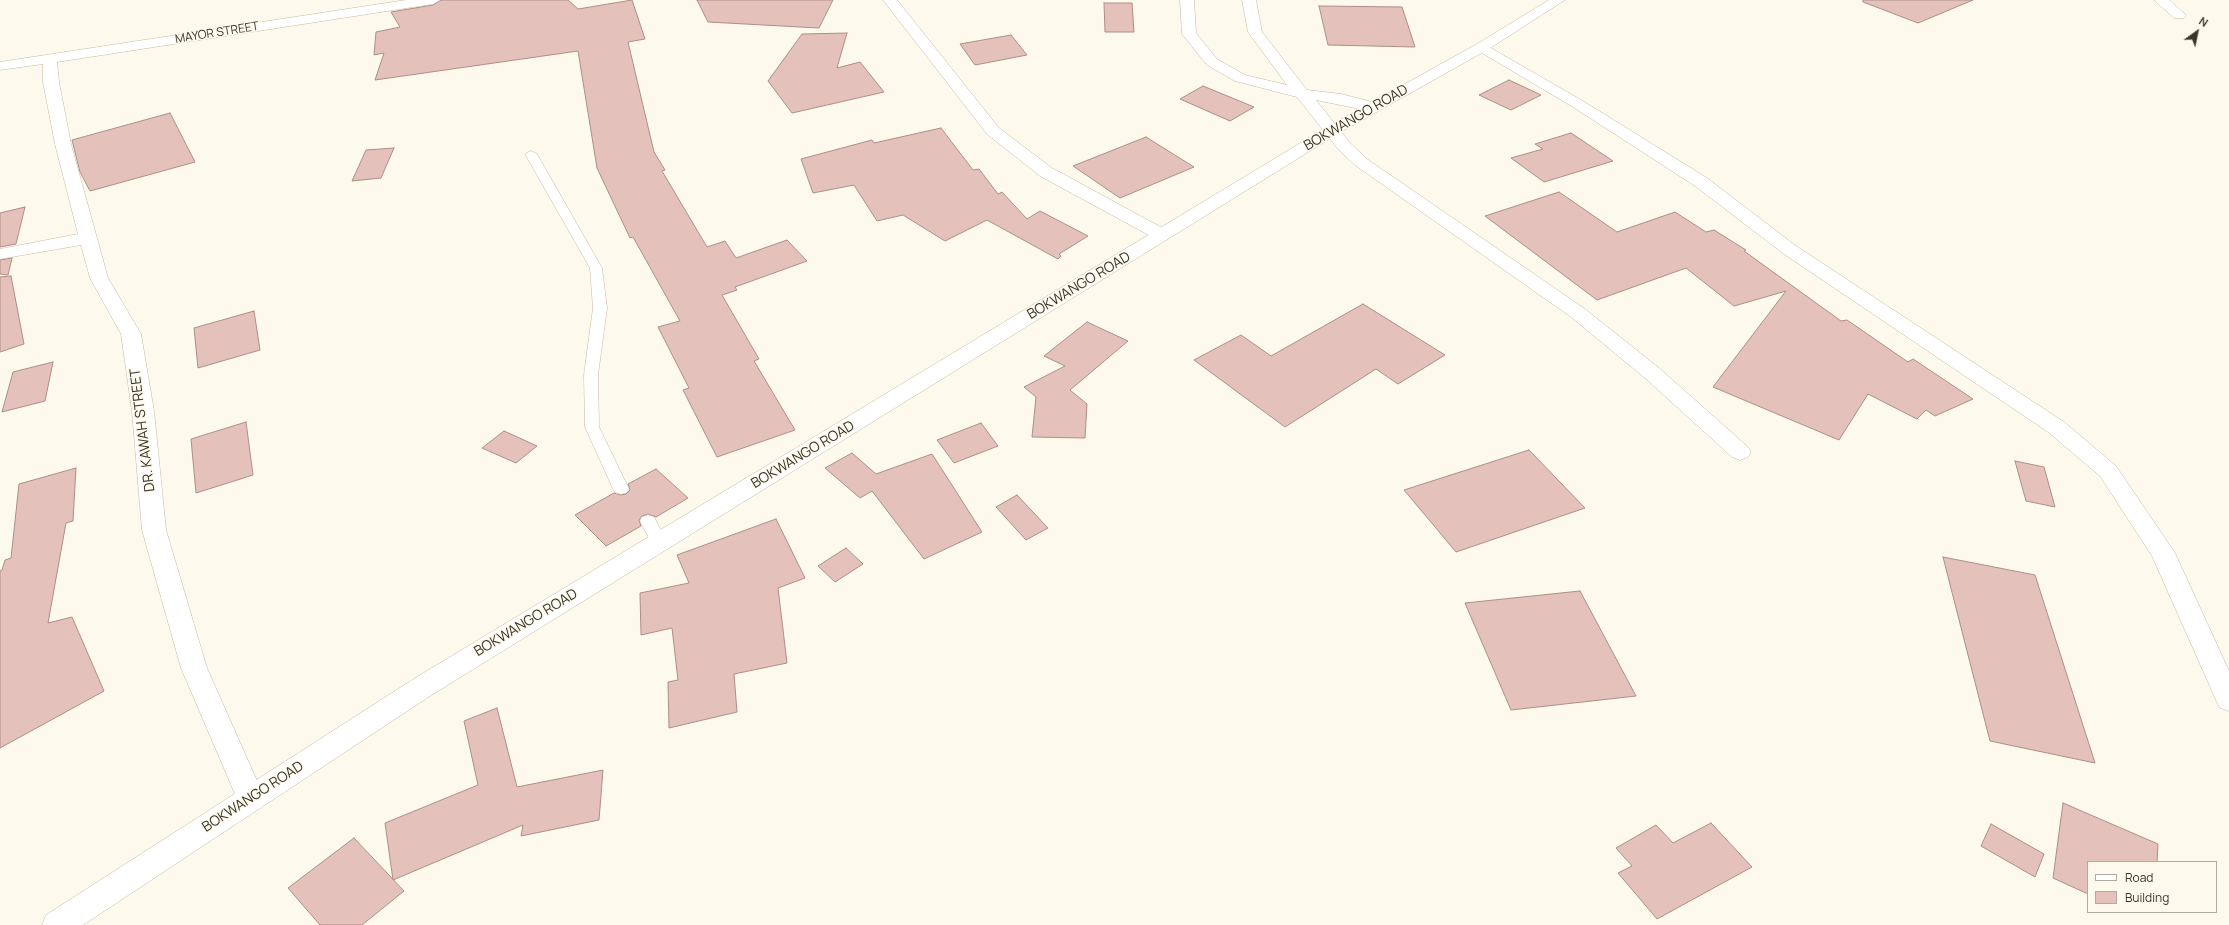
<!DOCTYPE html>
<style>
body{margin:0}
#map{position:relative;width:2229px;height:925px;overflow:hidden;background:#fdf9ed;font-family:Manrope,sans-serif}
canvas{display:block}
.legend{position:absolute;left:2087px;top:861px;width:130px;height:52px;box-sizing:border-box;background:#fdf9ed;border:1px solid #afab9f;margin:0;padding:5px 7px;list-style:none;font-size:12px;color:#3a362a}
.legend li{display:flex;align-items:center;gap:8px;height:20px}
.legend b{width:20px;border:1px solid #afab9f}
.north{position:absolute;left:2177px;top:12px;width:40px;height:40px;-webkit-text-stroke:3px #fdf9ed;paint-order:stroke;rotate:33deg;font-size:11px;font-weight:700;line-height:16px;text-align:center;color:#3a362a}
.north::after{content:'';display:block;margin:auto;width:14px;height:18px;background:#3a362a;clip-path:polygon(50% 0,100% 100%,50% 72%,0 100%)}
</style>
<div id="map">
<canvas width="2229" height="925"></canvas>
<ul class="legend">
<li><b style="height:5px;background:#fff"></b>Road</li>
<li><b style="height:11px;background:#e4c2bb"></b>Building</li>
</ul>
<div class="north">N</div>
</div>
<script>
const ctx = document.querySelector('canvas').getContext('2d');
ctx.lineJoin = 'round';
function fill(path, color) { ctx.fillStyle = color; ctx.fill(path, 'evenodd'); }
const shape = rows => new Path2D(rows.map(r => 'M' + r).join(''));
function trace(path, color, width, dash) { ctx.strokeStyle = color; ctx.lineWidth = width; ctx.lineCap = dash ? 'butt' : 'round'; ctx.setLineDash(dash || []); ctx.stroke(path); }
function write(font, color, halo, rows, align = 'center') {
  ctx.font = font + ' Manrope,sans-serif'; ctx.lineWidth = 3; ctx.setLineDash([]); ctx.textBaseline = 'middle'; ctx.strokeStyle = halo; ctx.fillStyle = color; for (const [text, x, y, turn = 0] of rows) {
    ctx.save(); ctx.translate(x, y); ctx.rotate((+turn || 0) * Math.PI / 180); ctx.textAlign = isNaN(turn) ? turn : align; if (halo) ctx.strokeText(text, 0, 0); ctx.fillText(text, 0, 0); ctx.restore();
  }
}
const building = shape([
 [441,0,568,0,578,9,632,0,645,39,628,42,654,152,665,170,662,171,707,247,725,241,736,258,787,240,807,261,735,287,737,290,722,295,759,359,754,361,795,430,717,457,683,390,689,388,658,327,680,321,633,237,630,238,597,168,578,51,375,80,384,53,374,55,376,32,400,27,391,12,433,5,441,0],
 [697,0,833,0,819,28,708,22,697,0],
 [1863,0,1973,0,1918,23,1863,2,1863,0],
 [1104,3,1132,3,1134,32,1105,32,1104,3],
 [1319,6,1402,7,1415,47,1328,45,1319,6],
 [847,33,837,68,860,62,884,92,792,113,768,81,802,34,847,33],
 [1011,35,1027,55,975,65,960,44,1011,35],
 [1509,80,1541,95,1511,110,1479,95,1509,80],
 [1203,86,1254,107,1230,121,1180,99,1203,86],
 [170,113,195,162,90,191,80,172,72,140,170,113],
 [941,128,973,170,979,169,998,194,1002,192,1027,219,1040,211,1088,236,1059,254,1061,256,1058,259,987,220,945,241,903,215,877,221,854,185,813,193,801,159,872,140,874,143,941,128],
 [1571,133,1613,161,1544,182,1511,158,1543,149,1535,144,1571,133],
 [1146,137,1194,167,1120,198,1073,166,1146,137],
 [394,148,381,178,352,181,366,150,394,148],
 [1559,192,1617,232,1675,212,1706,232,1714,230,1746,250,1744,251,1841,321,1847,320,1908,362,1913,359,1973,399,1935,416,1926,410,1917,419,1868,394,1839,440,1713,387,1786,291,1734,306,1686,268,1597,300,1485,216,1559,192],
 [25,207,16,244,0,247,0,213,25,207],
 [12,258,8,275,0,274,0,260,12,258],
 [11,276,24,344,0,352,0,277,11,276],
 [1363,304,1445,355,1398,384,1376,369,1285,427,1194,360,1241,335,1271,356,1363,304],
 [254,311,260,350,198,368,194,328,254,311],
 [1087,322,1128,341,1070,390,1087,404,1085,438,1032,437,1036,397,1024,387,1065,366,1044,356,1087,322],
 [53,362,45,401,2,412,13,372,53,362],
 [246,422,253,475,196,493,191,439,246,422],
 [981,423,998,446,954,463,937,440,981,423],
 [504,431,537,446,516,463,482,448,504,431],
 [1529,450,1585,508,1456,552,1404,490,1529,450],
 [852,453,876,474,932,454,982,532,924,559,872,491,860,498,825,468,852,453],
 [2015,461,2044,467,2055,507,2026,501,2015,461],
 [76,468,73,521,66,523,48,623,72,617,104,691,0,748,0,571,2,570,5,560,11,558,19,484,76,468],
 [656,469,688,498,656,517,648,514,642,516,639,520,641,526,606,546,575,515,614,493,621,495,626,494,630,490,628,484,656,469],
 [1017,495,1048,528,1026,540,996,507,1017,495],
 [776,519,805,578,778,588,787,663,734,674,737,712,669,728,668,682,678,680,672,628,641,635,640,593,689,583,677,555,776,519],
 [846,548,863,564,835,582,818,566,846,548],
 [1943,557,2035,575,2095,763,1990,741,1943,557],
 [1580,591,1636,696,1511,710,1465,603,1580,591],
 [497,708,517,787,603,770,599,820,521,836,523,825,393,880,385,823,478,785,464,721,497,708],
 [2063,803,2158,844,2157,862,2088,862,2088,894,2053,878,2063,803],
 [1711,823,1752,867,1657,919,1618,873,1632,866,1616,848,1656,825,1673,843,1711,823],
 [1991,824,2044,854,2035,877,1981,846,1991,824],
 [354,838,404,891,362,925,320,925,288,888,354,838]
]);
fill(building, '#e4c2bb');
trace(building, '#ae8e87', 1);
const service = shape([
 [531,151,537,154,602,268,607,308,598,375,599,427,629,489,626,493,621,494,616,493,613,489,585,427,584,375,593,308,590,268,525,154,531,151],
 [648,515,654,517,656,521,667,542,665,546,659,548,653,546,651,542,640,521,642,517,648,515]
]);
const minor = shape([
 [406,0,440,0,433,4,57,62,59,82,71,144,108,278,141,334,154,411,166,530,207,668,265,799,261,808,251,812,241,808,181,668,142,530,132,411,121,334,90,278,81,245,0,259,0,249,78,234,55,144,43,82,43,64,0,70,0,62,406,0],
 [883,0,897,0,999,128,1052,168,1168,231,1171,235,1168,239,1162,240,1156,239,1040,176,987,134,883,0],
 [1180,0,1194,0,1196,33,1217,59,1245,75,1287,85,1248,32,1242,0,1256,0,1262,32,1307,90,1341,94,1380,104,1383,107,1380,110,1375,112,1316,100,1350,143,1367,159,1585,309,1659,368,1748,447,1751,452,1748,457,1740,460,1732,457,1645,378,1571,317,1355,165,1338,149,1297,97,1235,81,1207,65,1182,34,1180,0],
 [2154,0,2169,0,2186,15,2184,18,2174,18,2154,0],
 [1482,43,1583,101,1707,178,1796,246,2064,422,2116,466,2175,553,2229,671,2229,711,2220,708,2216,700,2152,556,2100,476,2048,432,1784,254,1695,186,1573,107,1477,50,1475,47,1482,43]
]);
const tertiary = shape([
 [1549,0,1565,0,1487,50,1339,133,430,696,83,925,42,925,46,915,412,680,1327,127,1477,44,1549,0]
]);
trace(service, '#c4ba9e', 1);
trace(minor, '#c4ba9e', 1);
trace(tertiary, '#c4ba9e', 1);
fill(service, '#fff');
fill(minor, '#fff');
fill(tertiary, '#fff');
write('12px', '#3a362a', '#fdf9ed', [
 ["MAYOR STREET",217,33,-9]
]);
write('14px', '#3a362a', '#fdf9ed', [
 ["BOKWANGO ROAD",1356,118,-30],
 ["BOKWANGO ROAD",1079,286,-31],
 ["DR. KAWAH STREET",143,430,-97],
 ["BOKWANGO ROAD",803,455,-31],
 ["BOKWANGO ROAD",526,623,-31],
 ["BOKWANGO ROAD",253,797,-33]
]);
</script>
